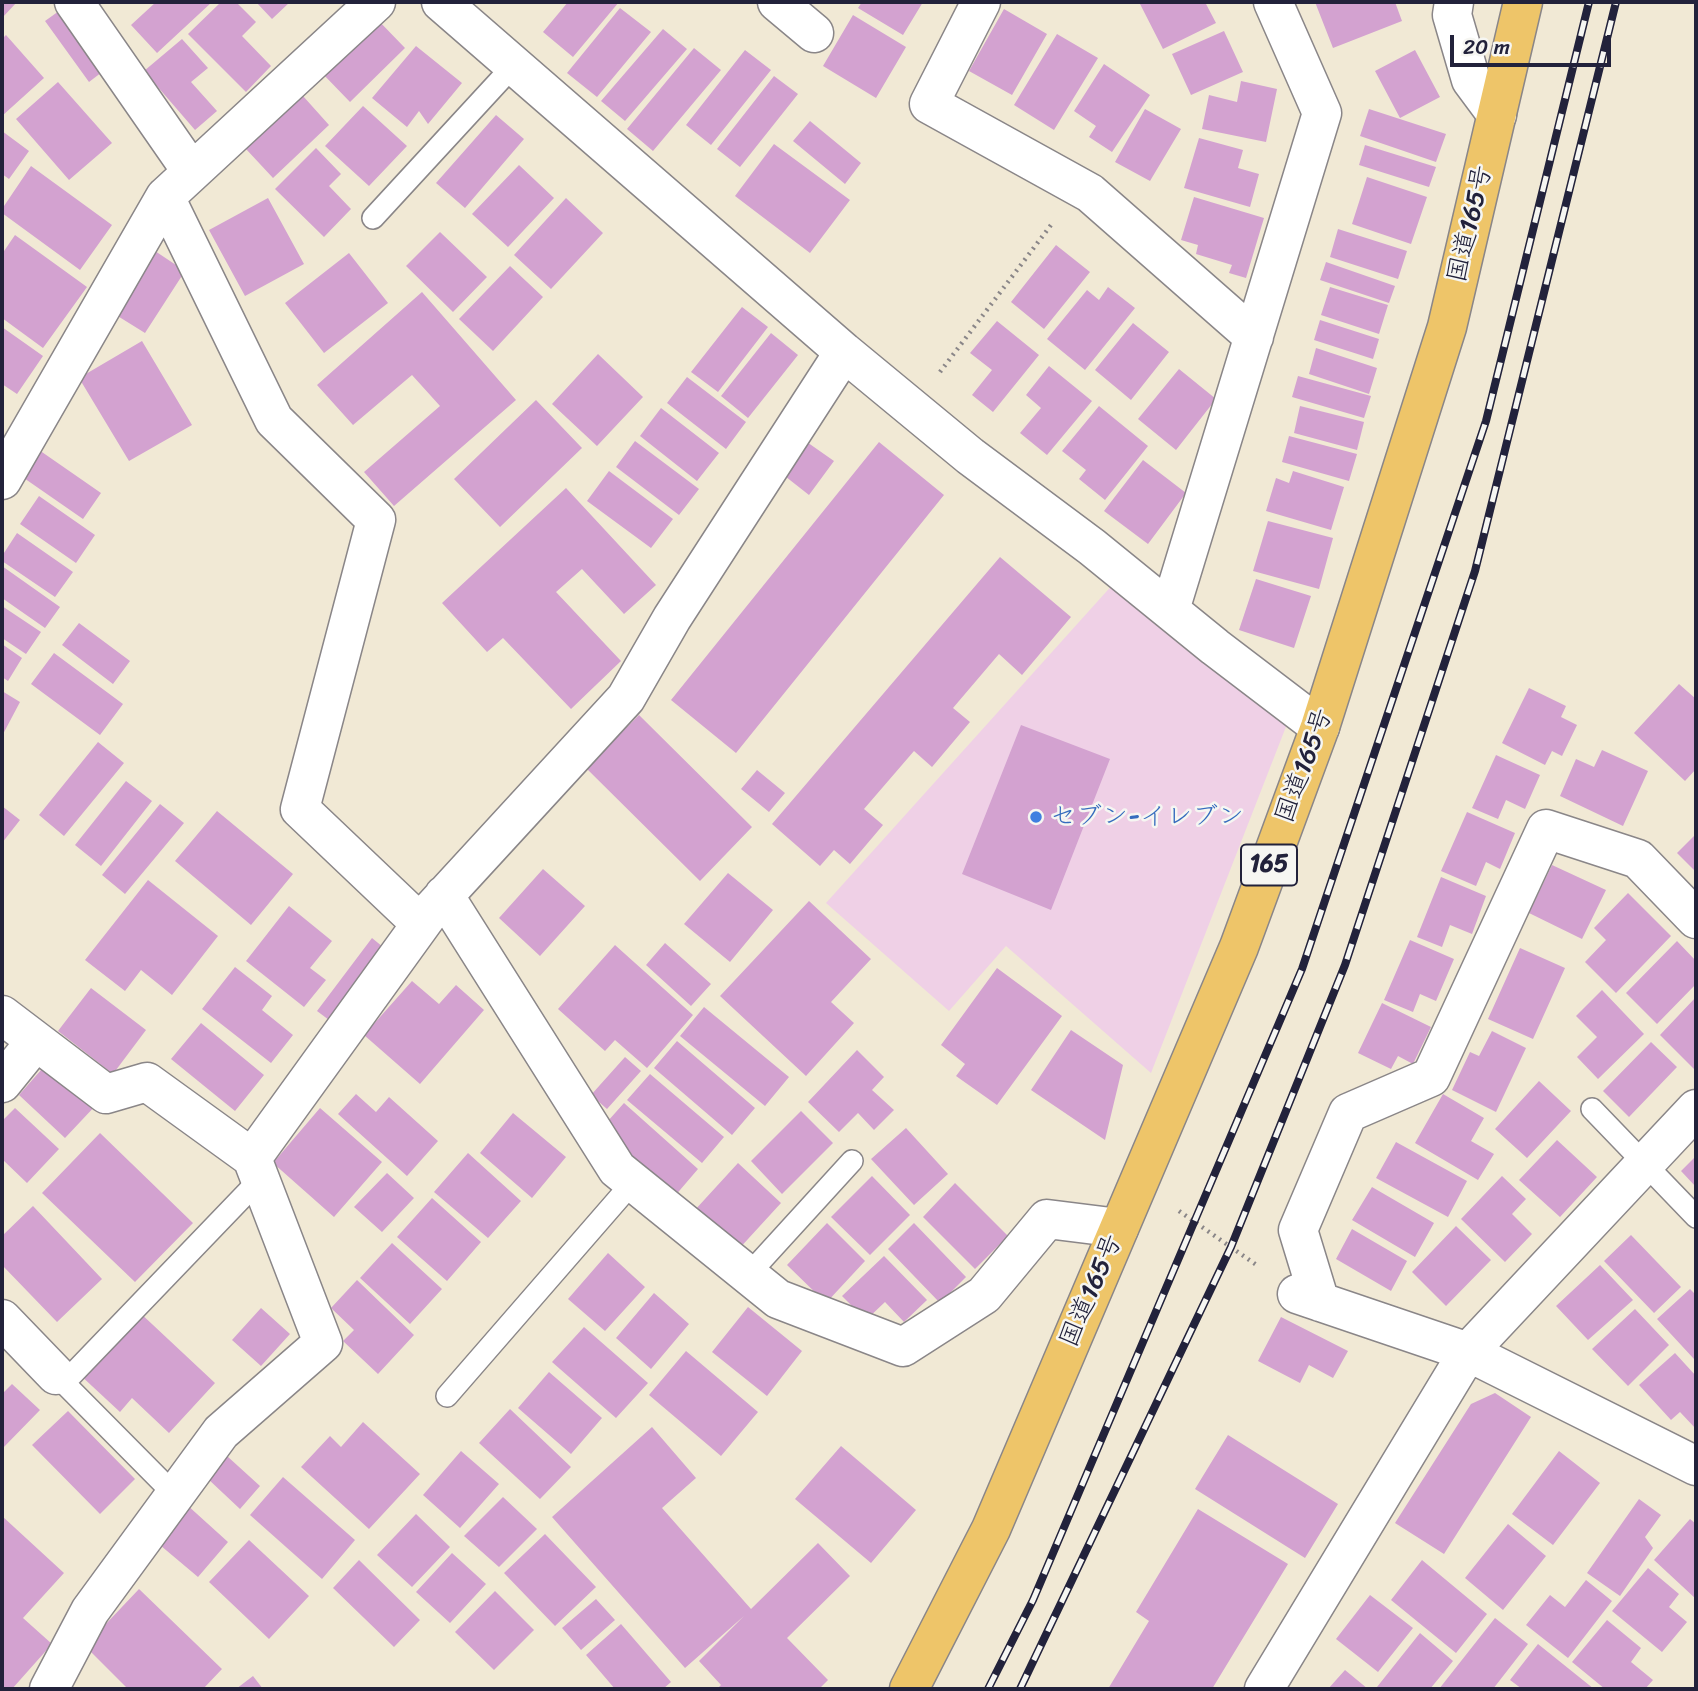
<!DOCTYPE html>
<meta charset="utf-8">
<style>
body{margin:0}
#map{position:relative;width:1698px;height:1691px;overflow:hidden;background:#f1e9d5;font-family:Sriracha,sans-serif}
canvas{display:block}
.frame{position:absolute;inset:0;border:4px solid #22223b;pointer-events:none}
.scale{position:absolute;left:1450px;top:35px;width:161px;height:32px;box-sizing:border-box;border:4px solid #22223b;border-top:0;padding-left:9px;font-size:21px;line-height:24px;white-space:nowrap;color:#22223b;-webkit-text-stroke:5px #f6f6f2;paint-order:stroke}
</style>
<div id="map">
<canvas width="1698" height="1691"></canvas>
<div class="frame"></div>
<div class="scale">20 m</div>
</div>
<script>
const ctx = document.querySelector('canvas').getContext('2d');
ctx.lineJoin = 'round';
function fill(path, color) { ctx.fillStyle = color; ctx.fill(path, 'evenodd'); }
const shape = rows => new Path2D(rows.map(r => 'M' + r).join(''));
function trace(path, color, width, dash) { ctx.strokeStyle = color; ctx.lineWidth = width; ctx.lineCap = dash ? 'butt' : 'round'; ctx.setLineDash(dash || []); ctx.stroke(path); }
function write(font, color, halo, rows, align = 'center') {
  ctx.font = font + ' Sriracha,"Klee One",sans-serif'; ctx.lineWidth = 5; ctx.setLineDash([]); ctx.textBaseline = 'middle'; ctx.strokeStyle = halo; ctx.fillStyle = color; for (const [text, x, y, turn = 0] of rows) {
    ctx.save(); ctx.translate(x, y); ctx.rotate((+turn || 0) * Math.PI / 180); ctx.textAlign = isNaN(turn) ? turn : align; if (halo) ctx.strokeText(text, 0, 0); ctx.fillText(text, 0, 0); ctx.restore();
  }
}
fill(shape([
 [1115,582,1289,719,1151,1073,1006,946,949,1011,826,903]
]), '#efd0e6');
fill(shape([
 [2,2,17,2,2,18],
 [156,2,212,2,157,53,131,25],
 [221,2,236,2,256,22,242,36,271,66,246,92,188,34],
 [256,2,290,2,272,19],
 [568,2,619,2,573,57,543,32],
 [862,2,923,2,903,35,858,8],
 [1139,2,1205,2,1216,23,1163,49],
 [1315,2,1395,2,1402,21,1333,48],
 [66,6,110,66,89,82,45,21],
 [620,8,651,32,597,97,567,73],
 [1004,9,1047,34,1012,95,969,71],
 [853,15,906,47,876,98,823,66],
 [376,18,405,48,350,102,321,72],
 [663,29,687,49,625,121,601,101],
 [1224,31,1243,72,1191,95,1172,54],
 [1057,34,1098,58,1054,130,1014,105],
 [6,35,44,78,2,116,2,39],
 [182,39,208,68,191,82,217,111,195,130,144,71],
 [416,46,462,83,428,124,419,111,407,127,372,98],
 [694,48,721,70,653,151,627,129],
 [745,50,771,70,711,145,686,125],
 [1415,50,1440,97,1400,118,1375,71],
 [1104,64,1150,95,1112,152,1089,137,1096,126,1074,111],
 [774,76,798,94,740,167,717,149],
 [1241,81,1277,89,1266,142,1202,129,1209,95,1237,102],
 [58,82,112,143,69,180,16,119],
 [303,96,329,125,273,178,246,149],
 [363,106,407,146,369,186,325,146],
 [1145,109,1181,129,1150,181,1115,162],
 [1369,109,1446,134,1436,162,1360,136],
 [496,115,524,139,465,208,436,183],
 [810,121,861,163,845,184,793,141],
 [2,131,29,151,9,179,2,174],
 [1199,138,1243,150,1238,168,1259,174,1250,207,1184,188],
 [774,144,850,200,810,253,735,196],
 [1365,145,1436,167,1429,187,1359,165],
 [316,148,341,174,329,186,351,209,324,237,275,189],
 [519,165,554,198,508,247,472,214],
 [31,166,112,225,80,270,2,213,2,209],
 [1367,177,1427,197,1411,244,1352,224],
 [1194,197,1264,218,1246,278,1229,273,1232,265,1196,254,1198,245,1181,240],
 [268,198,304,264,245,296,209,230],
 [566,198,603,233,551,289,514,255],
 [1338,229,1407,251,1398,279,1330,257],
 [440,232,487,277,453,312,406,266],
 [15,235,87,287,43,348,2,318,2,254],
 [1056,245,1090,272,1044,329,1011,302],
 [149,247,185,271,145,333,108,310],
 [349,253,388,303,324,353,285,303],
 [1326,262,1395,286,1389,303,1320,280],
 [510,266,543,297,493,351,459,319],
 [1108,287,1135,308,1085,370,1047,339,1087,290,1099,300],
 [1330,287,1388,305,1379,334,1321,315],
 [422,292,516,400,394,506,364,472,440,406,412,375,353,425,317,385],
 [742,307,768,327,718,392,691,372],
 [1320,320,1379,339,1373,359,1314,340],
 [997,321,1039,355,993,412,972,395,992,370,970,353],
 [1133,323,1169,352,1131,400,1095,370],
 [2,327,43,356,17,394,2,384],
 [771,333,798,355,748,418,721,396],
 [142,341,192,425,129,461,79,378],
 [1316,348,1377,368,1369,394,1309,374],
 [598,354,643,397,597,446,552,404],
 [1049,366,1092,401,1047,455,1020,433,1041,408,1026,395],
 [1179,369,1216,399,1176,450,1138,419],
 [1298,376,1371,396,1364,418,1292,397],
 [687,377,746,422,726,449,667,403],
 [536,400,582,448,500,527,454,479],
 [1099,406,1148,446,1105,500,1079,479,1086,470,1062,451],
 [1300,406,1364,422,1357,450,1294,433],
 [661,408,719,453,697,481,640,436],
 [1289,436,1357,454,1349,481,1282,462],
 [804,440,834,461,809,495,781,473],
 [635,441,699,489,679,515,616,467],
 [879,442,944,495,736,753,671,700],
 [39,450,101,493,83,519,21,476],
 [1143,460,1186,493,1148,544,1104,511],
 [609,471,673,519,651,548,587,501],
 [1293,471,1344,487,1331,530,1266,511,1276,478,1289,483],
 [566,488,656,585,624,614,582,569,556,592,621,661,571,709,503,638,487,652,442,603],
 [39,496,95,535,76,563,20,524],
 [1268,521,1333,538,1319,589,1253,571],
 [17,533,73,572,55,597,2,561,2,556],
 [1000,557,1071,617,1022,675,999,654,953,708,970,722,932,767,914,751,864,809,883,825,850,864,834,850,820,866,772,824],
 [2,566,60,607,45,628,2,598],
 [1256,579,1311,596,1294,648,1239,630],
 [2,606,41,632,26,654,2,638],
 [79,623,130,661,113,684,62,645],
 [2,644,22,658,8,681,2,677],
 [54,653,123,704,100,735,31,684],
 [1679,684,1696,699,1696,769,1685,781,1634,733],
 [1529,688,1566,706,1561,717,1577,725,1562,756,1552,751,1545,765,1502,743],
 [2,691,20,702,2,736],
 [639,715,752,827,700,881,586,768],
 [1021,725,1110,759,1051,910,962,874],
 [98,742,124,763,64,836,39,815],
 [1602,750,1648,771,1623,826,1560,796,1576,759,1594,767],
 [1496,755,1540,775,1525,809,1506,800,1498,819,1472,808],
 [757,770,785,793,769,812,741,789],
 [126,781,152,801,101,866,75,845],
 [160,804,184,823,125,894,102,875],
 [2,806,20,820,2,843],
 [217,811,293,874,251,925,175,861],
 [1467,812,1515,833,1500,869,1486,862,1476,886,1441,871],
 [1696,834,1696,872,1677,853],
 [1552,865,1606,890,1582,939,1529,913],
 [543,869,585,906,540,956,499,918],
 [728,873,773,910,730,962,684,924],
 [1441,877,1486,896,1472,934,1450,925,1442,947,1417,937],
 [148,880,218,936,172,995,141,970,125,991,85,960],
 [1628,893,1671,936,1616,993,1585,962,1606,940,1594,928],
 [809,901,871,959,831,1002,854,1023,806,1076,720,996],
 [289,906,332,941,310,968,326,980,304,1007,246,961],
 [372,938,389,952,333,1023,317,1011],
 [1410,940,1454,959,1436,1001,1420,994,1413,1012,1384,1000],
 [1677,941,1696,961,1696,984,1657,1024,1626,993],
 [665,943,711,984,691,1006,646,965],
 [615,945,693,1015,647,1068,615,1040,605,1051,558,1009],
 [1520,948,1565,968,1533,1039,1488,1019],
 [235,967,272,996,262,1010,293,1035,271,1063,202,1009],
 [997,968,1062,1016,997,1105,956,1076,965,1064,941,1045],
 [412,981,439,1004,456,985,484,1010,420,1084,364,1035],
 [91,988,146,1030,113,1074,58,1031],
 [1602,990,1644,1034,1598,1079,1577,1057,1597,1037,1576,1016],
 [1696,997,1696,1071,1660,1035],
 [1382,1003,1431,1027,1413,1064,1398,1056,1391,1069,1358,1053],
 [704,1007,789,1077,765,1106,680,1036],
 [201,1023,264,1075,235,1111,171,1059],
 [1071,1030,1123,1065,1105,1140,1031,1090],
 [1492,1031,1526,1048,1496,1112,1452,1090,1470,1052,1479,1056],
 [677,1041,755,1108,732,1135,654,1068],
 [1651,1042,1677,1067,1629,1117,1603,1091],
 [857,1050,884,1077,872,1090,894,1110,874,1130,858,1113,839,1132,808,1102],
 [625,1057,641,1071,607,1109,591,1095],
 [49,1061,97,1104,65,1138,19,1095],
 [650,1074,724,1137,702,1163,627,1100],
 [1539,1081,1571,1111,1527,1158,1495,1129],
 [356,1094,376,1112,389,1097,438,1141,407,1176,338,1114],
 [1443,1094,1484,1118,1471,1141,1494,1154,1478,1180,1415,1143],
 [624,1103,698,1169,674,1197,599,1131],
 [15,1108,59,1149,27,1183,2,1159,2,1121],
 [320,1108,382,1162,334,1217,273,1163],
 [801,1111,833,1143,782,1194,751,1161],
 [513,1113,566,1157,532,1198,480,1153],
 [906,1128,948,1174,914,1205,871,1159],
 [100,1133,193,1223,135,1282,42,1193],
 [1557,1140,1597,1177,1560,1217,1519,1180],
 [1396,1142,1467,1181,1448,1217,1376,1178],
 [468,1153,521,1201,488,1238,434,1192],
 [1696,1156,1696,1187,1681,1171],
 [738,1163,781,1203,737,1251,694,1211],
 [387,1173,414,1198,382,1232,354,1207],
 [872,1176,910,1215,870,1255,831,1217],
 [1502,1176,1526,1199,1512,1214,1532,1234,1505,1262,1461,1219],
 [955,1183,1008,1236,975,1269,923,1217],
 [1372,1187,1434,1223,1415,1257,1352,1220],
 [432,1198,481,1242,447,1281,397,1237],
 [33,1206,102,1279,57,1322,2,1265,2,1236],
 [827,1223,865,1261,826,1303,787,1265],
 [914,1223,966,1277,940,1303,888,1249],
 [1456,1226,1491,1260,1446,1306,1412,1272],
 [1352,1229,1407,1261,1391,1291,1336,1259],
 [1631,1235,1681,1287,1654,1313,1604,1261],
 [392,1243,442,1289,410,1324,360,1278],
 [608,1253,645,1287,605,1331,568,1299],
 [884,1256,927,1300,904,1322,885,1302,866,1320,842,1296],
 [1600,1265,1633,1300,1588,1340,1556,1306],
 [357,1280,414,1335,378,1374,343,1341,354,1330,331,1308],
 [1690,1289,1696,1295,1696,1357,1694,1359,1657,1319],
 [654,1293,689,1324,651,1369,616,1338],
 [748,1307,802,1351,767,1396,712,1352],
 [261,1308,290,1334,261,1366,232,1340],
 [1635,1309,1669,1345,1628,1386,1592,1349],
 [137,1310,215,1383,169,1433,132,1398,120,1412,78,1373],
 [1281,1317,1348,1351,1333,1378,1309,1365,1300,1383,1258,1361],
 [584,1327,648,1383,616,1418,552,1362],
 [686,1351,758,1412,721,1456,649,1395],
 [1675,1353,1696,1376,1696,1429,1680,1412,1671,1420,1639,1385],
 [549,1372,602,1418,571,1454,518,1408],
 [12,1384,40,1410,2,1449,2,1394],
 [1495,1393,1531,1417,1444,1554,1395,1523,1471,1404],
 [510,1409,571,1467,540,1499,479,1443],
 [68,1411,135,1479,100,1514,32,1445],
 [363,1422,420,1474,369,1529,301,1467,330,1436,341,1447],
 [652,1427,696,1478,662,1508,751,1609,818,1543,850,1576,787,1638,828,1680,819,1689,717,1689,721,1685,699,1661,744,1616,685,1668,552,1517],
 [1228,1435,1338,1504,1305,1558,1195,1489],
 [841,1446,916,1510,871,1563,795,1499],
 [461,1451,499,1484,460,1528,423,1495],
 [1559,1451,1600,1483,1553,1545,1512,1514],
 [227,1456,260,1486,240,1509,207,1478],
 [283,1477,355,1540,322,1579,250,1515],
 [503,1497,537,1529,499,1567,464,1536],
 [1639,1499,1661,1515,1645,1537,1653,1548,1620,1596,1587,1573],
 [186,1504,228,1542,198,1577,154,1540],
 [1198,1509,1288,1564,1212,1689,1108,1689,1149,1621,1136,1612],
 [416,1514,450,1547,412,1587,377,1555],
 [2,1516,64,1573,23,1618,52,1644,12,1689,2,1689],
 [1690,1519,1696,1524,1696,1599,1654,1560],
 [1508,1524,1546,1556,1503,1610,1465,1578],
 [545,1534,596,1587,555,1626,504,1573],
 [249,1540,309,1596,269,1639,209,1582],
 [452,1553,486,1584,450,1623,416,1592],
 [359,1560,420,1620,394,1647,333,1588],
 [1422,1560,1487,1614,1456,1653,1391,1600],
 [1648,1568,1679,1594,1669,1607,1687,1622,1662,1652,1612,1611],
 [1586,1580,1612,1601,1568,1658,1526,1625,1550,1595,1565,1607],
 [139,1589,222,1669,203,1689,128,1689,85,1646],
 [495,1591,534,1630,494,1670,455,1632],
 [1370,1595,1413,1628,1378,1672,1336,1639],
 [596,1599,615,1620,581,1650,562,1628],
 [1495,1618,1528,1644,1493,1689,1439,1689],
 [1607,1620,1641,1648,1631,1662,1653,1680,1645,1689,1605,1689,1572,1662],
 [621,1624,671,1682,663,1689,615,1689,586,1655],
 [1420,1633,1453,1661,1430,1689,1380,1689,1377,1687],
 [1538,1644,1594,1689,1522,1689,1510,1680],
 [1345,1670,1368,1689,1328,1689],
 [253,1676,263,1689,236,1689]
]), '#d3a2d0');
const service = shape([
 [373,218,514,65],
 [1592,1109,1696,1217],
 [748,1275,852,1161],
 [56,1375,175,1495],
 [64,1383,261,1178],
 [447,1396,633,1182]
]);
const minor = shape([
 [74,2,192,172],
 [441,2,844,352,970,456,1092,547,1215,647,1320,727],
 [777,2,814,33],
 [981,2,929,104,1090,193,1254,337],
 [1454,2,1452,15,1471,80,1497,115],
 [165,197,274,420,376,520,300,809,421,924],
 [2,480,165,197,376,2],
 [1170,610,1322,113,1273,2],
 [444,895,617,1169,778,1299,903,1347,984,1295,1047,1219,1119,1228],
 [2,1015,106,1094,147,1082,252,1158,323,1343,221,1432,90,1611,49,1689],
 [2,1083,36,1041],
 [252,1158,432,909,626,698,672,618,844,352],
 [1297,1294,1468,1352,1696,1466],
 [1320,1302,1298,1230,1348,1113,1431,1077,1546,829,1638,859,1696,919],
 [2,1319,56,1375],
 [1264,1689,1468,1352,1696,1109]
]);
const trunk = shape([
 [909,1689,991,1529,1239,947,1320,727,1447,327,1523,2]
]);
trace(service, '#8a8688', 24);
trace(minor, '#8a8688', 41);
trace(trunk, '#8a8688', 41);
trace(shape([
 [940,372,1051,225],
 [1179,1211,1258,1266]
]), '#8a8688', 4.5, [2, 5]);
trace(service, '#fff', 21);
trace(minor, '#fff', 38);
trace(trunk, '#eec569', 38);
const rail = shape([
 [988,1689,1033,1600,1302,969,1486,421,1589,2],
 [1020,1689,1231,1247,1345,965,1475,571,1616,2]
]);
trace(rail, '#22223b', 8);
trace(rail, '#f6f6f2', 5, [16]);
for (const [x, y, r, color] of [
 [1036,817,7,"#3f7fe0"]
]) { const dot = new Path2D(); dot.arc(x, y, r, 0, 2 * Math.PI); ctx.fillStyle = color; ctx.fill(dot); trace(dot, '#f6f6f2', 2.5); }
for (const [x, y, w] of [
 [1269,865,56]
]) { const box = new Path2D(); box.roundRect(x - w / 2, y - 20.5, w, 41, 5); ctx.fillStyle = '#f6f6f2'; ctx.fill(box); trace(box, '#22223b', 2); }
write('bold 24px', '#22223b', null, [
 ["165",1269,865]
]);
write('26px', '#22223b', '#f6f6f2', [
 ["国道165号",1471,224,-77],
 ["国道165号",1305,766,-70],
 ["国道165号",1092,1291,-67]
]);
write('26px', '#366cbe', '#f6f6f2', [
 ["セブン-イレブン",1050,817]
], 'left');
</script>
